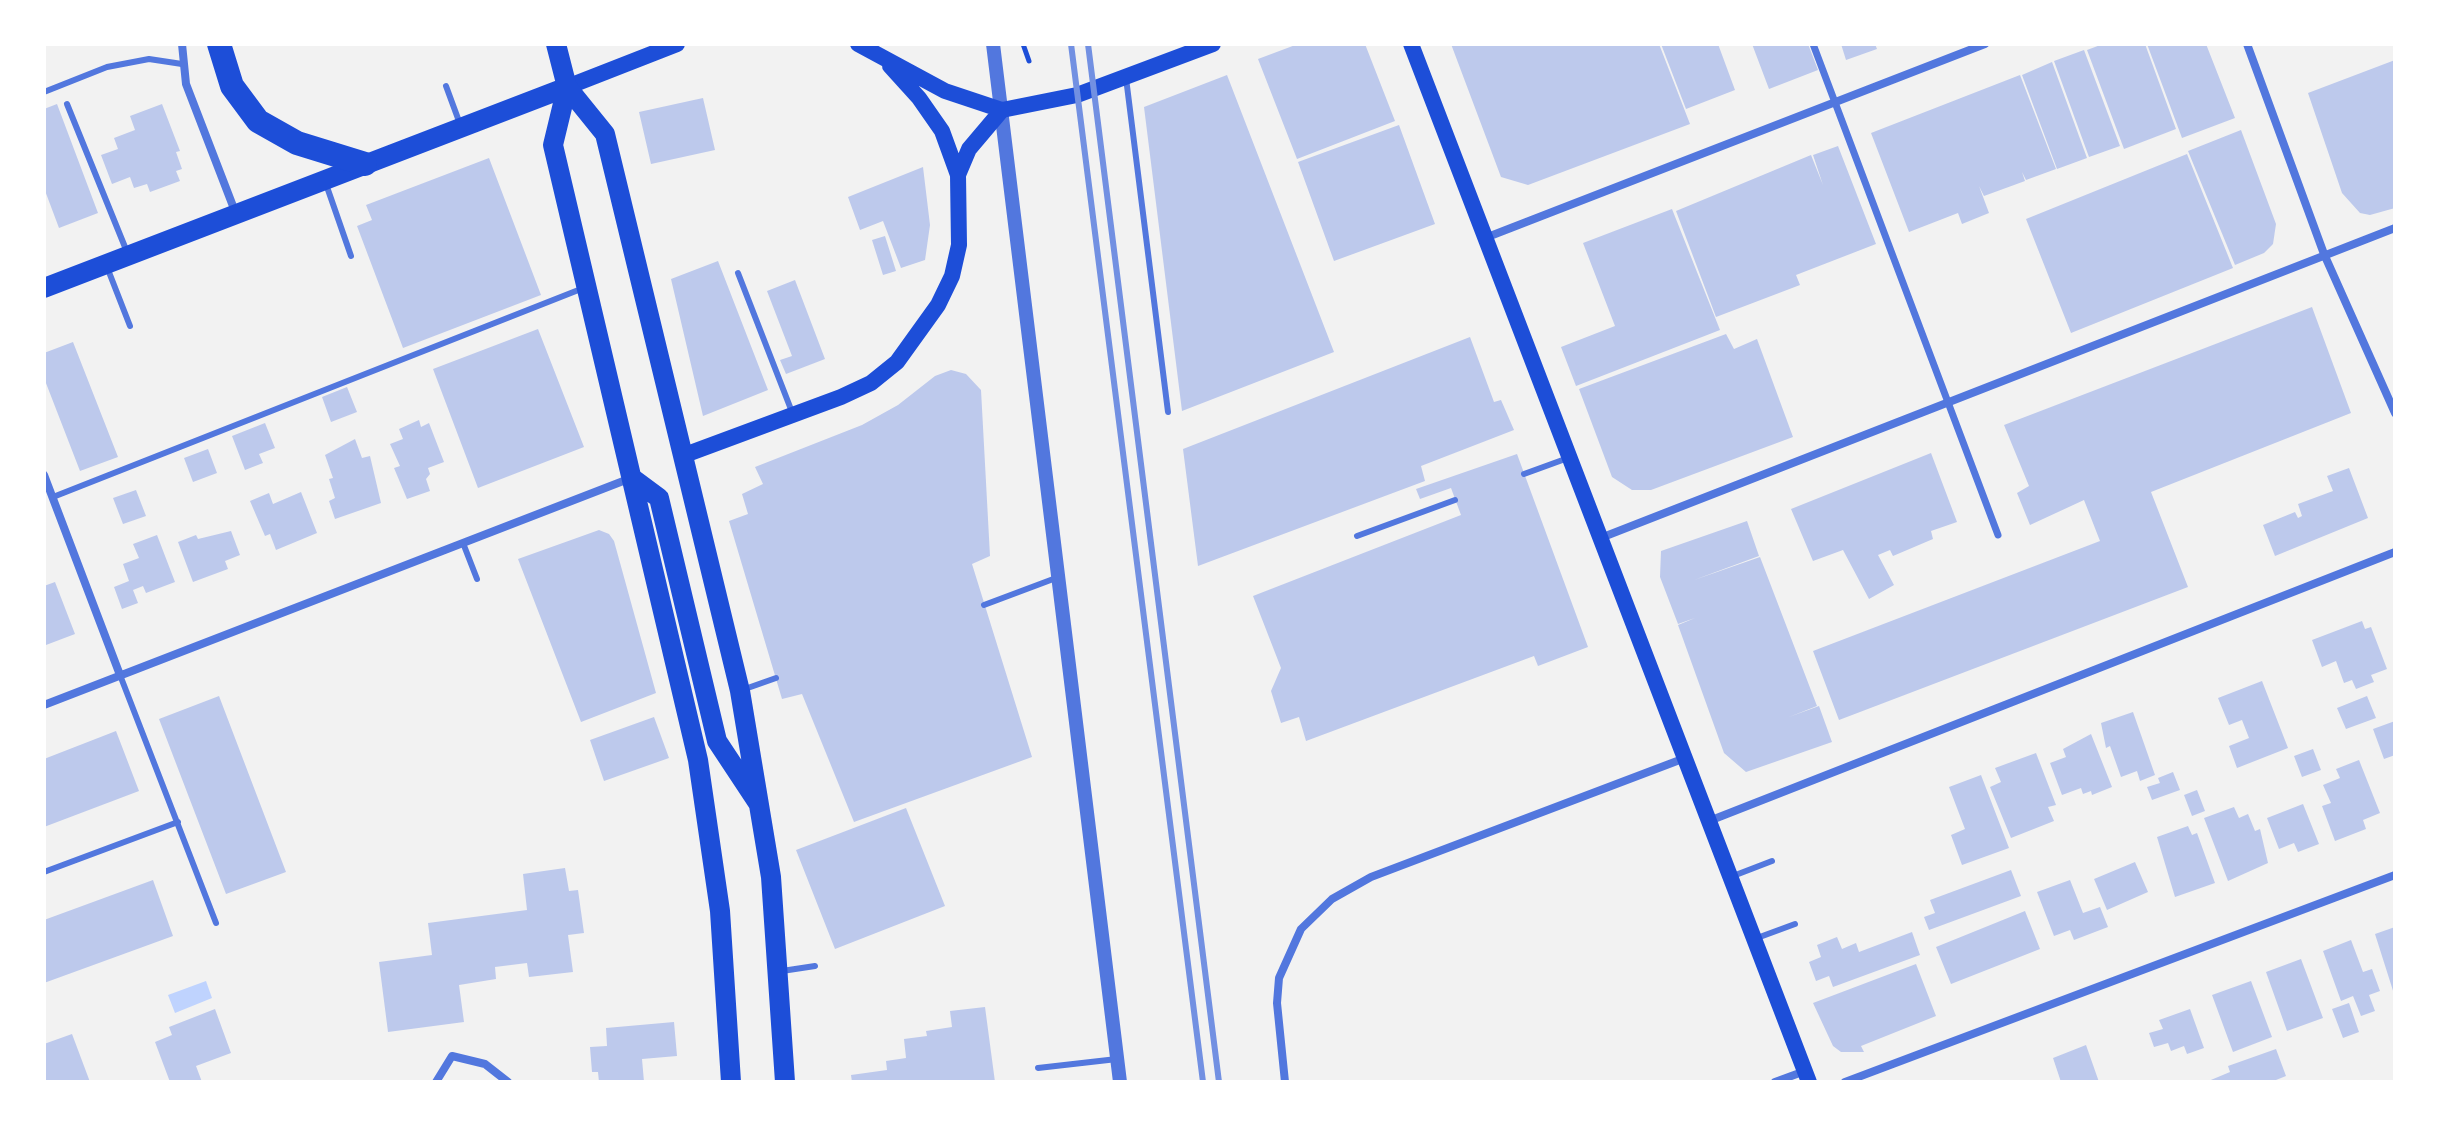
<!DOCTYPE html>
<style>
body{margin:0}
#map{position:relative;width:2439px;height:1126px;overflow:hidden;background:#f2f2f2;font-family:"Public Sans",sans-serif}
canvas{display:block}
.frame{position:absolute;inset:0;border:46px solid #fff;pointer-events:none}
</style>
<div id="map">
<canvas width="2439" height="1126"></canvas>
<div class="frame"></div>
</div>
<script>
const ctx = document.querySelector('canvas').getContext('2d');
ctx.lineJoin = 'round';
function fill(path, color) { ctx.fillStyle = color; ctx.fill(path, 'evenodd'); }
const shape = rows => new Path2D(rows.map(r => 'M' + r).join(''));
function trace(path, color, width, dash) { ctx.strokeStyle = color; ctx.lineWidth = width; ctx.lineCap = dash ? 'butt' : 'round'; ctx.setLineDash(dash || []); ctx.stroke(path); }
fill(shape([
 [206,981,212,998,175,1013,168,995]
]), '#bfd3fe');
fill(shape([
 [1298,44,1365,44,1395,121,1297,159,1258,59],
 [1451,44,1659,44,1690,124,1528,185,1501,177],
 [1661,44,1718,44,1735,90,1686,109],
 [1752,44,1808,44,1818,70,1769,89],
 [1841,44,1875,44,1877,49,1846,60],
 [2103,44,2145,44,2176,129,2124,149,2087,50],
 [2147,44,2206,44,2235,118,2182,138],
 [2084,50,2120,146,2089,157,2054,61],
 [2395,60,2395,208,2370,215,2360,213,2342,193,2308,93],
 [2052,62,2087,158,2057,169,2022,75],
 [1227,75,1334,352,1182,411,1144,107],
 [2020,75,2056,169,2026,180,2022,172,2025,181,1984,196,1979,186,1989,213,1962,224,1958,213,1909,232,1871,133],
 [703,98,715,150,651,164,639,112],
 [57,104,98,213,59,228,44,188,44,109],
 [162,104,180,151,176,152,182,169,176,171,180,181,150,192,147,184,134,188,130,177,112,184,101,155,118,149,114,138,135,130,130,116],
 [1399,125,1435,224,1334,261,1298,162],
 [2241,130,2276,224,2273,244,2264,253,2235,265,2188,151],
 [1838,146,1876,244,1796,275,1800,285,1716,317,1676,211,1811,155,1823,185,1813,155],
 [2187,154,2233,268,2071,333,2026,219],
 [489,158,541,295,403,348,357,226,372,220,366,205],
 [923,167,930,225,925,260,901,268,883,221,860,230,848,197],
 [1672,209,1720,330,1576,386,1561,347,1615,326,1583,243],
 [885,236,896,271,883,275,872,240],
 [718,261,768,390,703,416,671,279],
 [795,280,825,359,786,374,780,360,792,356,767,291],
 [2312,307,2351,413,2151,492,2188,587,1839,720,1813,651,2100,541,2084,500,2030,525,2017,493,2029,486,2004,425],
 [538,329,584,447,478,488,433,369],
 [1726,334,1734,349,1757,339,1793,437,1651,490,1632,490,1612,477,1579,389],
 [1470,337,1494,402,1501,400,1514,430,1421,466,1425,481,1198,566,1183,449],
 [73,342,118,457,80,471,44,378,44,353],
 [951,370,966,374,981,390,990,556,972,564,1032,757,854,822,802,694,782,699,729,521,748,514,742,494,763,484,755,467,862,425,898,405,935,376],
 [347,387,357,412,331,422,322,397],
 [419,420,421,427,429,423,444,462,428,468,430,474,426,479,430,491,407,499,394,468,400,466,390,444,403,439,399,429],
 [265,423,275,448,259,454,263,463,245,470,232,436],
 [355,439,362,458,370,456,381,503,335,519,329,501,335,498,329,479,333,478,325,455],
 [208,449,217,473,193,482,184,458],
 [1931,453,1957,522,1931,531,1933,539,1893,556,1890,550,1878,555,1894,585,1869,599,1843,550,1813,561,1791,509],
 [1517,454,1588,647,1538,666,1534,656,1306,741,1299,717,1281,723,1271,691,1281,668,1253,596,1461,515,1451,488,1420,499,1416,489],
 [2349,468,2368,518,2275,556,2263,525,2295,512,2298,518,2302,516,2298,504,2333,491,2327,476],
 [136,490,146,516,123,524,113,498],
 [301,492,317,533,276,550,270,534,265,536,250,501,269,493,273,504],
 [1747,521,1759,556,1694,580,1760,557,1817,706,1789,717,1819,706,1832,742,1746,772,1724,753,1678,625,1695,618,1678,624,1660,577,1661,551],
 [599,530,609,534,614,541,656,693,581,722,518,559],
 [231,531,240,555,225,561,228,569,193,582,178,542,196,535,198,539],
 [157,535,175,582,146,593,143,586,133,590,138,603,122,609,114,587,129,581,123,564,139,558,133,544],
 [55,582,75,634,46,645,44,586],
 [2362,621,2365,629,2371,627,2387,669,2371,675,2374,682,2356,689,2352,680,2344,683,2336,661,2322,667,2312,640],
 [2262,681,2288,748,2237,768,2229,746,2249,738,2242,720,2229,725,2218,698],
 [219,696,286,872,226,894,159,719],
 [2367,696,2376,718,2346,729,2337,708],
 [2133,712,2155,775,2140,781,2137,771,2121,777,2110,746,2106,748,2101,723],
 [654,717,669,758,604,781,590,740],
 [2395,721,2395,755,2384,759,2373,729],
 [116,731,139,791,44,827,44,759],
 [2091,734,2112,787,2092,795,2091,791,2083,794,2081,788,2062,795,2050,763,2066,757,2063,749],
 [2313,749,2321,770,2302,777,2294,756],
 [2036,753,2056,805,2048,807,2054,821,2011,838,1990,787,2001,782,1995,768],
 [2359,760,2380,813,2363,820,2366,829,2335,841,2322,806,2331,803,2323,785,2340,778,2336,769],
 [2173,772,2180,790,2152,800,2147,787,2160,783,2158,778],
 [1981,775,2009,848,1962,865,1951,835,1965,829,1949,787],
 [2197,790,2205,811,2192,816,2184,795],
 [2303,804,2319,844,2298,852,2294,843,2279,849,2267,818],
 [2234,807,2239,818,2248,814,2255,831,2260,829,2268,863,2228,881,2204,818],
 [906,808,945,906,835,949,796,850],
 [2188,826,2192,835,2197,833,2215,883,2175,897,2157,837],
 [2135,862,2148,892,2107,910,2094,879],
 [565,868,569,891,578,890,584,933,568,935,573,972,529,977,527,963,495,967,496,979,459,985,464,1022,388,1032,379,962,432,955,428,923,527,910,523,874],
 [2011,870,2021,896,1929,930,1924,917,1935,913,1930,900],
 [153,880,173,936,44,983,44,920],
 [2070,880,2083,913,2100,907,2108,927,2074,940,2070,930,2054,936,2037,892],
 [2025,911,2040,949,1951,984,1936,947],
 [2395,927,2395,997,2375,934],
 [1912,932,1920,955,1833,987,1829,976,1816,981,1809,962,1821,957,1817,945,1837,937,1842,949,1856,943,1859,952],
 [2351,940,2363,972,2372,969,2380,991,2369,995,2375,1011,2361,1016,2353,996,2341,1001,2323,951],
 [2301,959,2323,1018,2287,1031,2266,972],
 [1916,964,1936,1016,1861,1046,1864,1052,1841,1052,1833,1046,1813,1003],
 [2251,981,2272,1037,2233,1052,2212,995],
 [2349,1003,2359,1032,2343,1038,2332,1009],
 [985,1007,995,1082,852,1082,851,1075,887,1070,886,1061,906,1058,904,1039,927,1036,926,1031,952,1027,950,1011],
 [215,1009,231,1053,196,1066,202,1082,170,1082,155,1042,172,1035,169,1027],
 [2190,1009,2204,1048,2187,1054,2184,1046,2171,1051,2168,1043,2154,1047,2149,1033,2163,1029,2159,1020],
 [674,1022,677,1056,642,1059,644,1082,599,1082,598,1072,592,1072,590,1047,607,1046,606,1028],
 [72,1034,90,1082,44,1082,44,1044],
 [2086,1045,2099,1082,2061,1082,2053,1058],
 [2276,1049,2286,1076,2271,1082,2206,1082,2230,1072,2228,1066]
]), '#bdc9ec');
trace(shape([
 [1023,44,1029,61]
]), '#1d4ed8', 5);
trace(shape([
 [1126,78,1168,412],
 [446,86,460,124],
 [44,92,107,67,149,59,182,64],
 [67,104,127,252],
 [326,184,351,256],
 [107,267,130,326],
 [738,273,792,412],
 [1524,474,1568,458],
 [53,497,581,289],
 [1357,536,1455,500],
 [463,543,477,579],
 [984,605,1056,578],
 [120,675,216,923],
 [742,690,776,678],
 [44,872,178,822],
 [1733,876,1772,861],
 [1757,938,1795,924],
 [782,971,815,966],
 [1038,1068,1117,1059]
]), '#5277de', 6);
trace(shape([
 [1813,44,1998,535]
]), '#5277de', 7);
trace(shape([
 [182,44,186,84,236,214],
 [2247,44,2324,254,2395,413],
 [1485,238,1985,44],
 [44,475,120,675],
 [1598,539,2395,228],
 [44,705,631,478],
 [1709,821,2395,552],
 [436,1082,452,1056,485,1064,508,1082],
 [1285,1082,1277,1003,1279,978,1301,929,1332,899,1371,877,1685,758],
 [1775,1082,1805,1071],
 [1845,1082,2395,875]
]), '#5277de', 8);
trace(shape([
 [993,44,1120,1082]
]), '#5277de', 14);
trace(shape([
 [858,44,945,91,1002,110],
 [1411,44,1809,1082],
 [890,66,919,98,942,131,958,175],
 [567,87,677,44],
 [682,456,841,397,871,383,897,362,938,305,952,276,959,245,958,175,969,149,1002,110,1077,95,1213,44]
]), '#1d4ed8', 16);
trace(shape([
 [556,44,567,87,605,134,740,691,771,877,785,1082],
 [567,87,553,145,698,760,720,911,731,1082],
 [44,288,567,87],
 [632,478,659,498,717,741,758,803]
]), '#1d4ed8', 20);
trace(shape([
 [219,44,232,86,258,121,297,143,365,164]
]), '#1d4ed8', 24);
trace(shape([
 [1071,44,1203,1082],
 [1088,44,1219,1082]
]), '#7290e2', 6);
</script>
